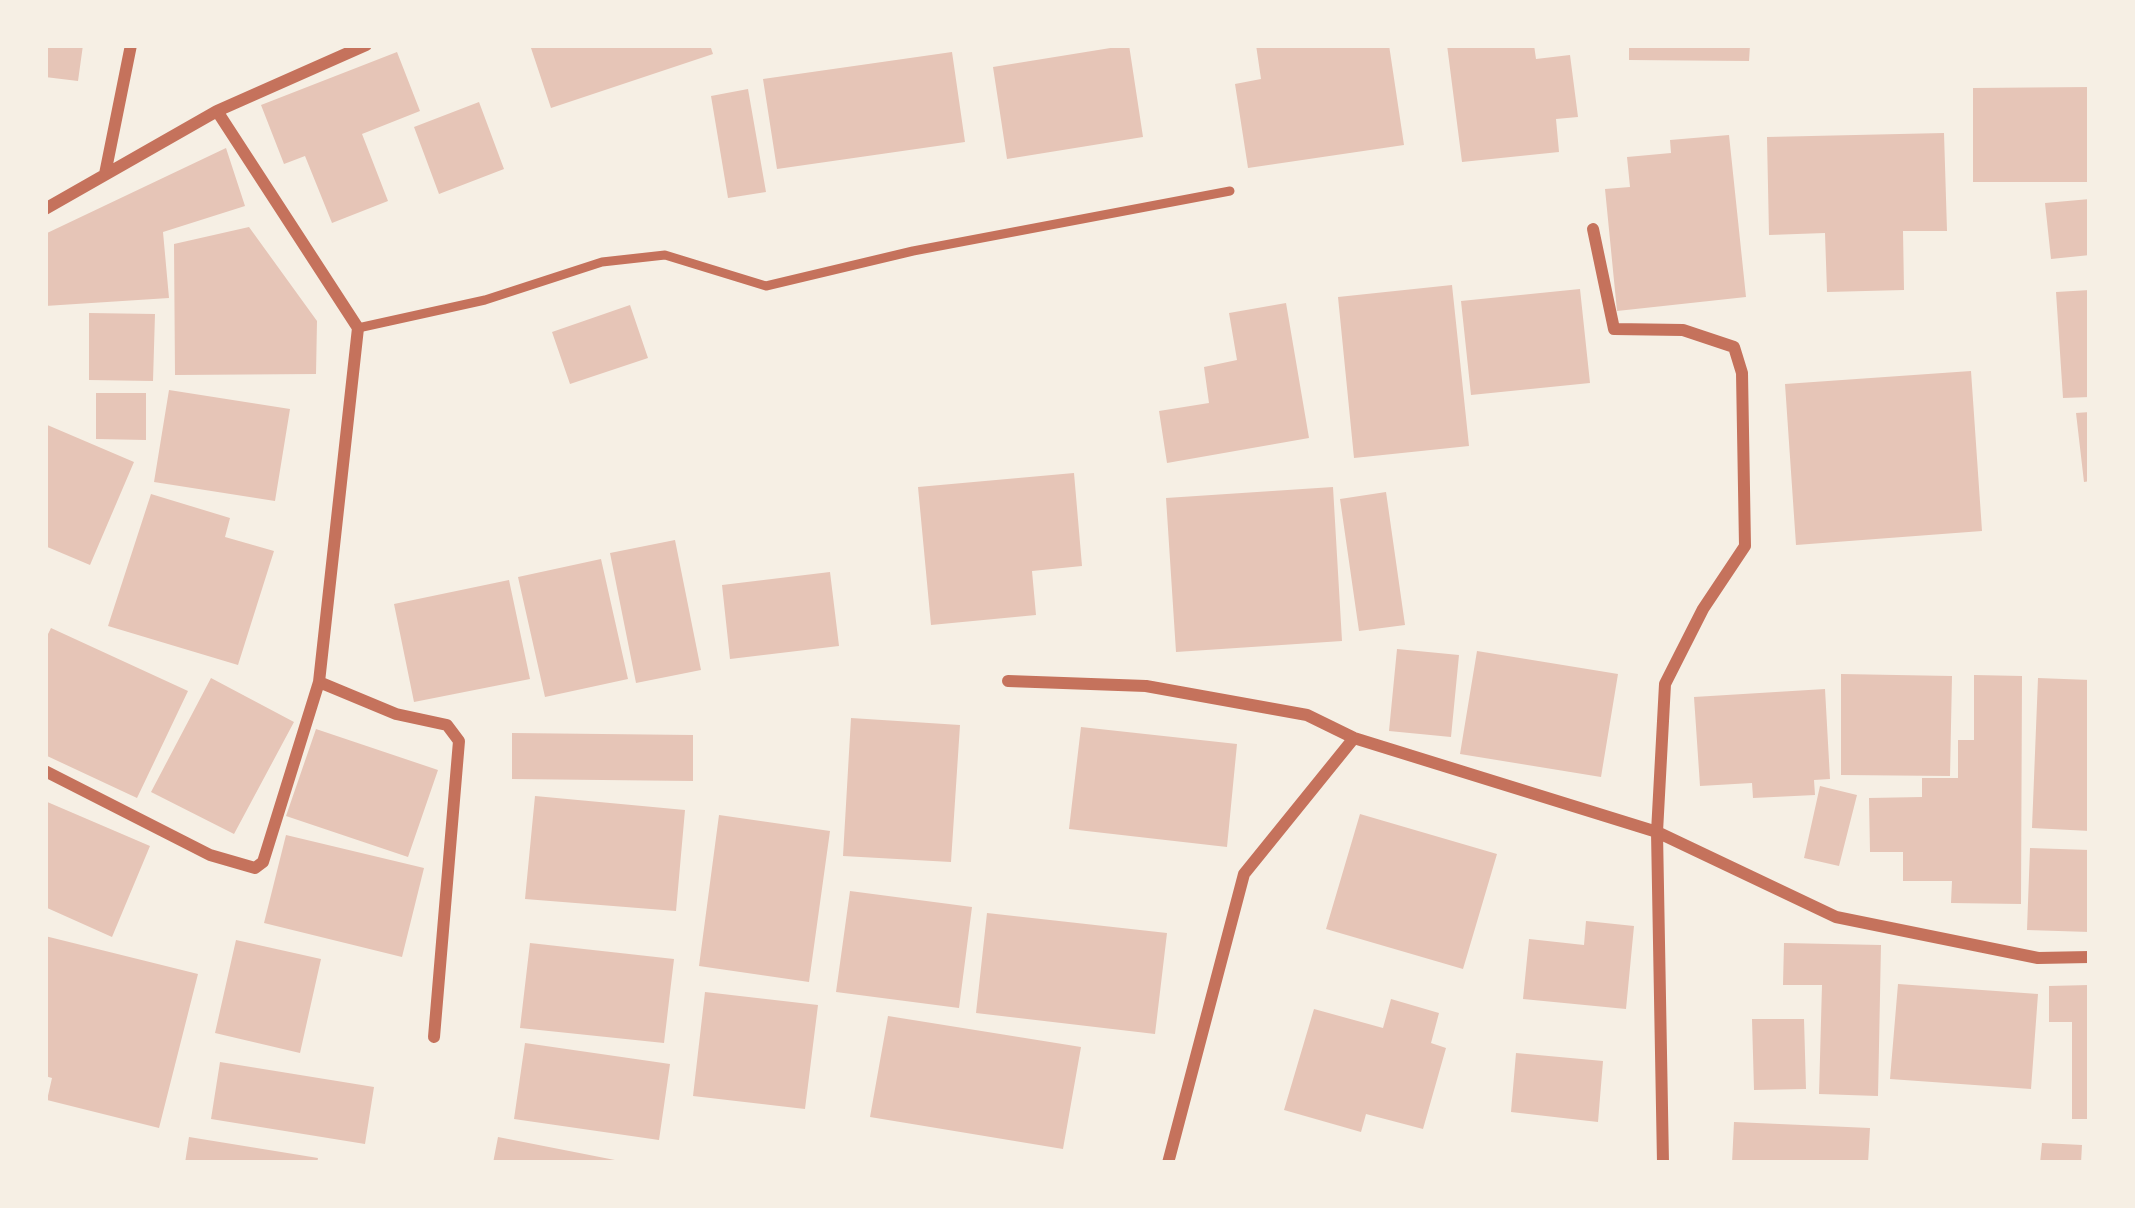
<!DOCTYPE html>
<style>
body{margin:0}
#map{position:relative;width:2135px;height:1208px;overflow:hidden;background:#f6efe4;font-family:"Varela Round",sans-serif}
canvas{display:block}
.frame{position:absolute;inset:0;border:48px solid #f6efe4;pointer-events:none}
</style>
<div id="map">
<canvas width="2135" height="1208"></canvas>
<div class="frame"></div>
</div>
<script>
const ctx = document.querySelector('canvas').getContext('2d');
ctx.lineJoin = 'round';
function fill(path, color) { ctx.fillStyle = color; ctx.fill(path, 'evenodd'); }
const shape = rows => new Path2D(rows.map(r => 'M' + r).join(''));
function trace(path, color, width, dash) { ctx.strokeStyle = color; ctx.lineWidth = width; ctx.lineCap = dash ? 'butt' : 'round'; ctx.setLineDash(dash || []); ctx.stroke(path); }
fill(shape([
 [45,45,83,45,78,81,45,77],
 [530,45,710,45,713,54,551,108],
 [1129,45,1143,137,1007,159,993,67],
 [1256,45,1389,45,1404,145,1248,168,1235,84,1261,79],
 [1447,45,1534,45,1536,59,1570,55,1578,117,1556,119,1559,152,1462,162],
 [1629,45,1750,45,1749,61,1629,60],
 [397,52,420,111,362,134,388,201,332,223,305,156,284,164,261,105],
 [952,52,965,142,777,169,763,79],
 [2090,87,2090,182,1973,182,1973,88],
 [748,89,766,192,728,198,711,96],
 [479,102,504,169,439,194,414,127],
 [1944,133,1947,231,1903,231,1904,290,1827,292,1825,233,1769,235,1767,137],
 [1729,135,1746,297,1617,311,1605,189,1630,187,1627,157,1671,153,1670,140],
 [226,148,245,206,163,232,169,298,45,306,45,234],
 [2090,199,2090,255,2051,259,2045,203],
 [249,227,317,321,316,374,175,375,174,244],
 [1452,285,1469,446,1354,458,1338,297],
 [1580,289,1590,383,1471,395,1461,301],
 [2090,290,2090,397,2063,398,2056,292],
 [1286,303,1309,438,1167,463,1159,411,1209,403,1204,367,1237,360,1229,313],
 [630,305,648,358,570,384,552,332],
 [89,313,155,314,153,381,89,380],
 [1971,371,1982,531,1796,545,1785,384],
 [169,390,290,409,275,501,154,482],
 [96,393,146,393,146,440,96,439],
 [2090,412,2090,481,2084,482,2076,413],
 [45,424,134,462,90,565,45,546],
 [1074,473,1082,566,1032,571,1036,615,931,625,918,487],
 [1333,487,1342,641,1176,652,1166,498],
 [1386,492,1405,625,1359,631,1340,499],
 [151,494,230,518,225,537,274,551,238,665,108,626],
 [675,540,701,670,636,683,610,553],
 [601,559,628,679,545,697,518,577],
 [830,572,839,646,730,659,722,585],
 [509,580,530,679,414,702,394,604],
 [51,628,188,691,137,798,45,755,45,640],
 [1397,649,1459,655,1451,737,1389,731],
 [1477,651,1618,674,1601,777,1460,754],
 [1841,674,1952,676,1950,776,1841,775],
 [1974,675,2022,676,2021,904,1951,903,1952,881,1903,881,1903,852,1870,852,1869,798,1922,797,1922,778,1958,778,1958,740,1974,740],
 [211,678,294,722,234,834,151,792],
 [2038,678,2090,680,2090,831,2032,828],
 [1825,689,1830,779,1814,780,1815,795,1753,798,1752,783,1700,786,1694,697],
 [851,718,960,725,951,862,843,856],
 [1081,727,1237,744,1227,847,1069,829],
 [316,729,438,770,408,857,286,816],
 [512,733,693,735,693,781,512,779],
 [1820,786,1857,795,1839,866,1804,858],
 [535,796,685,810,676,911,525,899],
 [45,801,150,846,112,937,45,907],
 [1360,814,1497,854,1463,969,1326,929],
 [719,815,830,831,809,982,699,966],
 [286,835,424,868,402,957,264,923],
 [2030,848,2090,850,2090,932,2027,930],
 [850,891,972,907,959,1008,836,992],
 [987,913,1167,933,1155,1034,976,1013],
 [1586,921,1634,926,1626,1009,1523,999,1529,939,1584,945],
 [45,936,198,974,159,1128,47,1100,52,1078,45,1076],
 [236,940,321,959,300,1053,215,1033],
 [530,943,674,959,664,1043,520,1028],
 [1784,943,1881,945,1878,1096,1819,1094,1822,985,1783,985],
 [1898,984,2038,994,2031,1089,1890,1079],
 [2090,985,2090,1119,2072,1119,2072,1022,2049,1022,2049,986],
 [705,992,818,1005,805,1109,693,1096],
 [1391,999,1439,1013,1431,1043,1446,1048,1423,1129,1366,1114,1361,1132,1284,1110,1314,1009,1383,1028],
 [888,1016,1081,1047,1063,1149,870,1117],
 [1752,1019,1804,1019,1806,1089,1754,1090],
 [525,1043,670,1064,659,1140,514,1119],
 [1516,1053,1603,1061,1598,1122,1511,1112],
 [220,1062,374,1087,365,1144,211,1119],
 [1734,1122,1870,1128,1868,1163,1732,1163],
 [189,1137,318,1158,317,1163,185,1163],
 [498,1137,620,1161,620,1163,493,1163],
 [2042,1143,2082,1145,2081,1163,2040,1163]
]), '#e6c5b7');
trace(shape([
 [358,328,485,300,602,262,665,255,766,286,913,251,1230,191]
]), '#c5725c', 9);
trace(shape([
 [217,111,358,328,319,682,396,714,447,725,459,741,434,1037],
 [105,174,131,45],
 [45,209,217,111,366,45],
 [1593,229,1614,329,1683,330,1734,347,1742,373,1745,546,1703,609,1665,684,1657,832,1663,1163],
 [1008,681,1146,686,1307,715,1354,738,1657,832,1836,917,2038,958,2090,957],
 [45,771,210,855,255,868,263,862,319,682],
 [1168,1163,1244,874,1354,738]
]), '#c5725c', 12);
</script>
